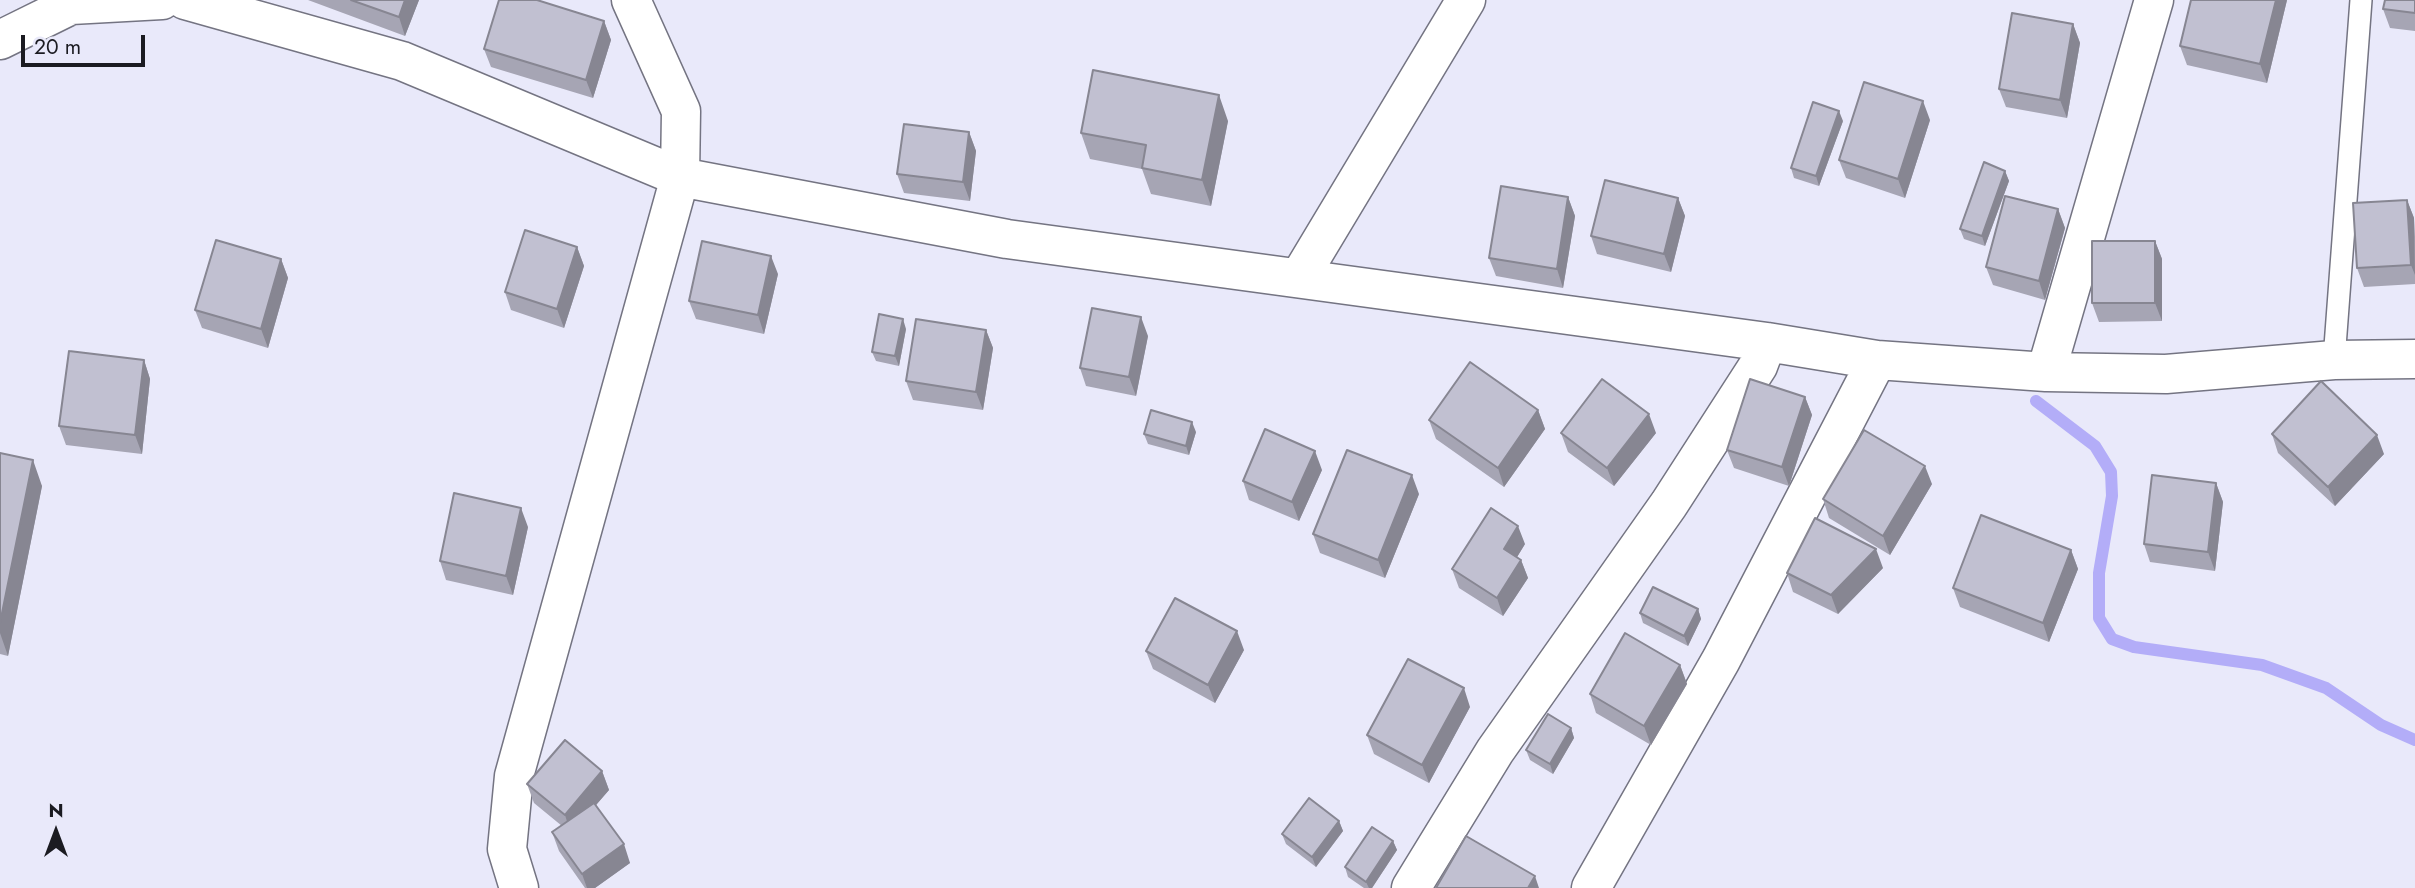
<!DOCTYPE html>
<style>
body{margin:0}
#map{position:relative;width:2415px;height:888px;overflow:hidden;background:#e9e9fa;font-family:Jost,sans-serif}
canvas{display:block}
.north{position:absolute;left:21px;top:797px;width:70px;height:70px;-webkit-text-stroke:5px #e9e9fa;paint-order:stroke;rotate:0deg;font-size:19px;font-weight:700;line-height:28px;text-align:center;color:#1b1b21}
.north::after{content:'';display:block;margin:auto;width:24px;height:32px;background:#1b1b21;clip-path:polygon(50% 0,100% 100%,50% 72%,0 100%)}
.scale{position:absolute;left:21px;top:35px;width:124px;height:32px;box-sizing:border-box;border:4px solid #1b1b21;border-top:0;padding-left:9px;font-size:21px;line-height:24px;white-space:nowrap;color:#1b1b21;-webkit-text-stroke:5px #e9e9fa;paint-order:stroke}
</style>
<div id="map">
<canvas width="2415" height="888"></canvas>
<div class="north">N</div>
<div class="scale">20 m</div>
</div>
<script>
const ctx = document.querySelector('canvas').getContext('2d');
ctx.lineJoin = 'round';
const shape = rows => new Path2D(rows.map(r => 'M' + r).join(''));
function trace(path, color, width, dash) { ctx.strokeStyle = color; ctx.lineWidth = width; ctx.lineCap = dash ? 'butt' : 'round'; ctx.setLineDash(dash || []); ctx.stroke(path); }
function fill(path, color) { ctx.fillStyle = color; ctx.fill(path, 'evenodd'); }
trace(shape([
 [2036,401,2095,446,2111,472,2112,496,2099,573,2099,618,2112,639,2134,647,2262,665,2326,688,2381,725,2415,740]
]), '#b3adf8', 12);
const service = shape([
 [2334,360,2361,0]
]);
const minor = shape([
 [185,0,402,61,680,177,1007,239,1767,342,1877,360,2046,372,2166,374,2334,360,2415,359],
 [0,40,71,5,162,0],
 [1299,278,1466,0],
 [2046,372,2154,0],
 [519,888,507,849,514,776,680,177,681,111,631,0],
 [1411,888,1495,751,1669,504,1758,366,1767,342],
 [1591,888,1721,660,1877,360]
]);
trace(service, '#747482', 24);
trace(minor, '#747482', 41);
trace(service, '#fff', 21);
trace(minor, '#fff', 38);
fill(shape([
 [308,0,419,0,405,36],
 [2287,0,2267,83,2187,65,2180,46],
 [2415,0,2415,31,2390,28,2383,9],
 [604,21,611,40,593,98,491,67,484,49],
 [2073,24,2080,43,2067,118,2006,107,1999,89],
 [1930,120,1905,198,1846,178,1839,160],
 [1228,121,1211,206,1151,194,1142,169,1090,159,1081,133],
 [1843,121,1819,186,1794,178,1791,168],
 [969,132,976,151,970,201,904,193,897,174],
 [2005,171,2009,181,1985,246,1964,239,1960,229],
 [1568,197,1575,216,1563,288,1496,276,1489,258],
 [1678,198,1685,216,1671,272,1597,254,1591,236],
 [2407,200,2414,218,2415,237,2415,284,2364,287,2357,268],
 [2058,209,2065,228,2045,300,1993,285,1986,267],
 [2155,241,2162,259,2162,321,2099,322,2092,303],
 [577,247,584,266,564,328,511,310,505,292],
 [281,259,288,278,268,348,202,328,195,310],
 [778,274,764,334,696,319,689,301],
 [906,329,899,366,876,361,872,352],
 [986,330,993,348,983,410,913,400,906,381],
 [1148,336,1136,396,1086,386,1080,368],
 [144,360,150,379,142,454,66,445,59,426],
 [1805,397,1812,415,1789,486,1734,468,1727,450],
 [1538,410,1545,429,1504,487,1436,439,1429,420],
 [1196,432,1189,455,1148,444,1144,434],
 [1561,433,1656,433,1614,486,1568,452],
 [2272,434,2384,454,2335,506,2278,453],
 [0,453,42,486,8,656,0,654],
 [1322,470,1299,521,1249,500,1243,481],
 [2216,483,2223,502,2215,571,2150,562,2144,544],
 [1932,484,1890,555,1829,518,1823,499],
 [1419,494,1385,578,1320,553,1313,534],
 [528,527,513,595,446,580,440,561],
 [1525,544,1517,557,1521,560,1528,578,1503,616,1459,588,1452,569],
 [2071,550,2078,569,2049,642,1960,607,1953,588],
 [1883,568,1838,614,1793,592,1787,573],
 [1698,609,1701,619,1688,646,1643,623,1640,613],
 [1244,650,1215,703,1153,669,1146,651],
 [1680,665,1687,684,1651,745,1596,713,1590,694],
 [1470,707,1429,783,1374,754,1367,735],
 [1571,728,1574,738,1553,774,1530,760,1526,750],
 [602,771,609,790,596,805,630,863,595,888,585,888,559,851,552,832,562,826,534,803,527,784],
 [1339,821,1343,831,1316,867,1286,844,1282,834],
 [1393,841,1397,850,1372,888,1364,888,1348,877,1345,867]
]), '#a6a5b4');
fill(shape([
 [405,0,419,0,405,36,399,17],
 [2276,0,2287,0,2267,83,2260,64],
 [604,21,611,40,593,98,586,80],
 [2073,24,2080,43,2067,118,2060,100],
 [1219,95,1228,121,1211,206,1202,180],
 [1923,101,1930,120,1905,198,1898,179],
 [1839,111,1843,121,1819,186,1816,176],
 [969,132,976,151,970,201,963,182],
 [2005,171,2009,181,1985,246,1982,236],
 [1568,197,1575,216,1563,288,1557,269],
 [1678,198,1685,216,1671,272,1664,254],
 [2407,200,2414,218,2415,275,2411,265],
 [2058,209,2065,228,2045,300,2039,281],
 [2155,241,2162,259,2162,321,2155,303],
 [577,247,584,266,564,328,557,309],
 [771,256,778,274,764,334,758,315],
 [281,259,288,278,268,348,261,329],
 [1141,317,1148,336,1136,396,1129,377],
 [903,319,906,329,899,366,895,356],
 [986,330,993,348,983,410,976,392],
 [144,360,150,379,142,454,135,435],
 [1805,397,1812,415,1789,486,1782,467],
 [1538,410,1545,429,1504,487,1498,468],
 [1649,414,1656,433,1614,486,1607,468],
 [1192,422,1196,432,1189,455,1186,446],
 [2377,435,2384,454,2335,506,2328,487],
 [1315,451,1322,470,1299,521,1292,502],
 [33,460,42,486,8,656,0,633,0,623],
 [1925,466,1932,484,1890,555,1883,536],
 [1412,475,1419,494,1385,578,1378,560],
 [2216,483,2223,502,2215,571,2208,552],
 [521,508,528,527,513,595,506,576],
 [1518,526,1525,544,1511,567,1504,549],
 [1876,549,1883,568,1838,614,1831,595],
 [2071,550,2078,569,2049,642,2043,623],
 [1521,560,1528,578,1503,616,1497,598],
 [1698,609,1701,619,1688,646,1684,636],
 [1237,631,1244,650,1215,703,1208,685],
 [1680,665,1687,684,1651,745,1644,726],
 [1464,688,1470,707,1429,783,1422,765],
 [1571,728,1574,738,1553,774,1550,764],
 [602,771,609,790,571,834,565,815],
 [1339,821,1343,831,1316,867,1312,857],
 [1393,841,1397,850,1372,888,1369,888,1366,882],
 [624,844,630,863,595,888,587,888,582,874],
 [1535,876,1539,888,1528,888]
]), '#878692');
const building = shape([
 [351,0,405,0,399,17,351,0],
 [499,0,537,0,604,21,586,80,484,49,499,0],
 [2191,0,2276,0,2260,64,2180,46,2191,0],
 [2385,0,2415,0,2415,13,2383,9,2385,0],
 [2012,13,2073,24,2060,100,1999,89,2012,13],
 [1093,70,1219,95,1202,180,1142,168,1146,145,1081,133,1093,70],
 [1864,82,1923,101,1898,179,1839,160,1864,82],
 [1813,102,1839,111,1816,176,1791,168,1813,102],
 [904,124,969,132,963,182,897,174,904,124],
 [1984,162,2005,171,1982,236,1960,229,1984,162],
 [1605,180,1678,198,1664,254,1591,236,1605,180],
 [1501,186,1568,197,1557,269,1489,258,1501,186],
 [2005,196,2058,209,2039,281,1986,267,2005,196],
 [2407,200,2411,265,2357,268,2353,203,2407,200],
 [525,230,577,247,557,309,505,292,525,230],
 [216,240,281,259,261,329,195,310,216,240],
 [702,241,771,256,758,315,689,301,702,241],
 [2092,241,2155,241,2155,303,2092,303,2092,241],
 [1092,308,1141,317,1129,377,1080,368,1092,308],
 [879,314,903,319,895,356,872,352,879,314],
 [916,319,986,330,976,392,906,381,916,319],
 [69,351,144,360,135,435,59,426,69,351],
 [1470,362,1538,410,1498,468,1429,420,1470,362],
 [1602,379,1649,414,1607,468,1561,433,1602,379],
 [1750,379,1805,397,1782,467,1727,450,1750,379],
 [2321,381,2377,435,2328,487,2272,434,2321,381],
 [1151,410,1192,422,1186,446,1144,434,1151,410],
 [1265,429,1315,451,1292,502,1243,481,1265,429],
 [1864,430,1925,466,1883,536,1823,499,1864,430],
 [1347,450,1412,475,1378,560,1313,534,1347,450],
 [0,453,33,460,0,623,0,453],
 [2152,475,2216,483,2208,552,2144,544,2152,475],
 [454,493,521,508,506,576,440,561,454,493],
 [1491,508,1518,526,1504,549,1521,560,1497,598,1452,569,1491,508],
 [1981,515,2071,550,2043,623,1953,588,1981,515],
 [1815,518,1876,549,1831,595,1787,573,1815,518],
 [1653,587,1698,609,1684,636,1640,613,1653,587],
 [1175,598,1237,631,1208,685,1146,651,1175,598],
 [1625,633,1680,665,1644,726,1590,694,1625,633],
 [1408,659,1464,688,1422,765,1367,735,1408,659],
 [1548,714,1571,728,1550,764,1526,750,1548,714],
 [565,740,602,771,565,815,527,784,565,740],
 [1309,798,1339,821,1312,857,1282,834,1309,798],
 [594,803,624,844,582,874,552,832,594,803],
 [1372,827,1393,841,1366,882,1345,867,1372,827],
 [1466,836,1535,876,1528,888,1436,888,1466,836]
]);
fill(building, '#c1c0d1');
trace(building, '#878692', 2);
</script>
